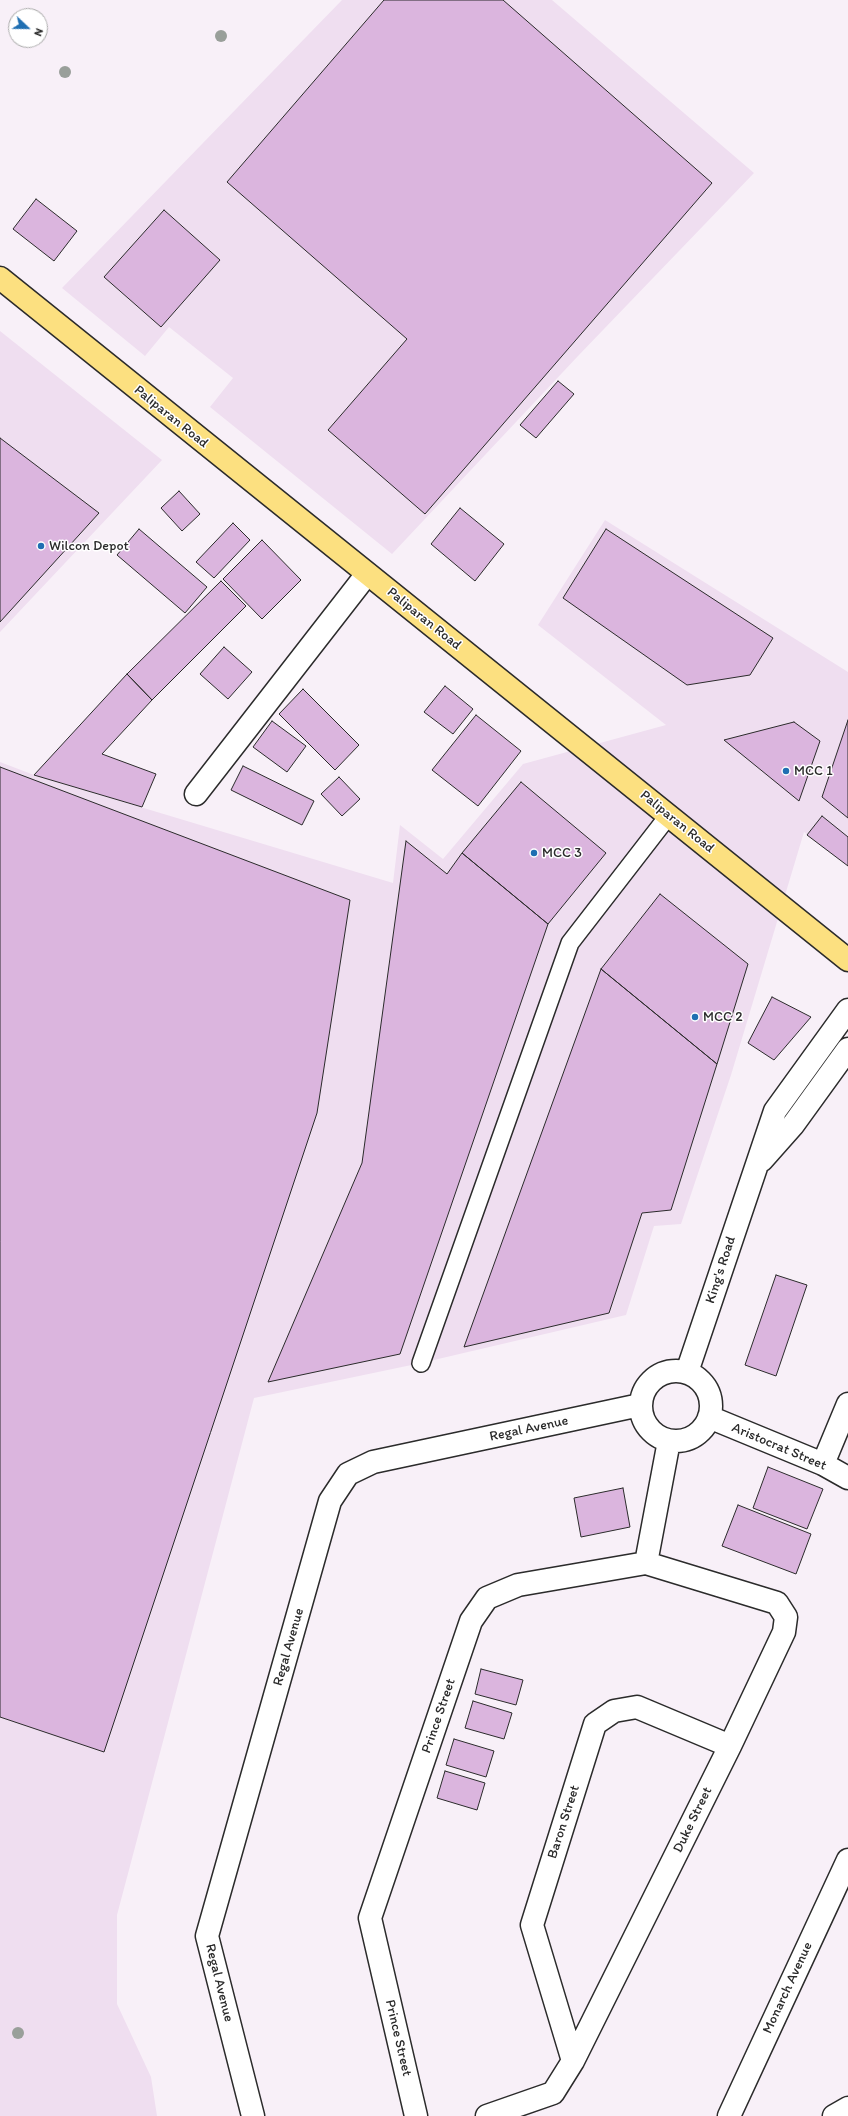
<!DOCTYPE html>
<style>
body{margin:0}
#map{position:relative;width:848px;height:2116px;overflow:hidden;background:#f8f0f8;font-family:Itim,sans-serif}
canvas{display:block}
.north{position:absolute;left:8px;top:8px;width:40px;height:40px;box-sizing:border-box;background:#fff;border:1px solid #aaa;border-radius:50%;rotate:112deg;font-size:11px;font-weight:700;line-height:16px;text-align:center;color:#2b2b2b}
.north::after{content:'';display:block;margin:auto;width:14px;height:18px;background:#1f6fb2;clip-path:polygon(50% 0,100% 100%,50% 72%,0 100%)}
</style>
<div id="map">
<canvas width="848" height="2116"></canvas>
<div class="north">N</div>
</div>
<script>
const ctx = document.querySelector('canvas').getContext('2d');
ctx.lineJoin = 'round';
function fill(path, color) { ctx.fillStyle = color; ctx.fill(path, 'evenodd'); }
const shape = rows => new Path2D(rows.map(r => 'M' + r).join(''));
function trace(path, color, width, dash) { ctx.strokeStyle = color; ctx.lineWidth = width; ctx.lineCap = dash ? 'butt' : 'round'; ctx.setLineDash(dash || []); ctx.stroke(path); }
function write(font, color, halo, rows, align = 'center') {
  ctx.font = font + ' Itim,sans-serif'; ctx.lineWidth = 3; ctx.setLineDash([]); ctx.textBaseline = 'middle'; ctx.strokeStyle = halo; ctx.fillStyle = color; for (const [text, x, y, turn = 0] of rows) {
    ctx.save(); ctx.translate(x, y); ctx.rotate((+turn || 0) * Math.PI / 180); ctx.textAlign = isNaN(turn) ? turn : align; if (halo) ctx.strokeText(text, 0, 0); ctx.fillText(text, 0, 0); ctx.restore();
  }
}
fill(shape([
 [342,0,552,0,754,173,578,356,392,554,210,407,233,378,169,327,145,356,62,288],
 [0,331,162,460,0,632],
 [605,520,848,672,848,866,804,832,731,1075,681,1224,654,1226,626,1315,421,1363,254,1398,117,1915,117,2004,151,2077,157,2116,0,2116,0,762,34,775,393,883,400,825,443,859,523,764,666,725,538,625]
]), '#efdef0');
const building = shape([
 [384,0,503,0,712,183,425,514,328,430,407,339,227,182,384,0],
 [36,199,77,231,54,261,13,229,36,199],
 [164,210,220,260,161,327,104,277,164,210],
 [558,381,574,394,536,438,520,425,558,381],
 [0,438,99,513,0,622,0,438],
 [179,491,200,514,182,531,161,508,179,491],
 [460,508,504,544,475,581,431,544,460,508],
 [233,523,250,540,214,578,196,562,233,523],
 [139,529,207,587,185,613,117,555,139,529],
 [606,529,773,638,750,675,687,685,563,598,606,529],
 [262,540,301,580,262,619,223,579,262,540],
 [221,581,246,606,152,700,127,674,221,581],
 [224,647,252,672,228,699,200,674,224,647],
 [127,674,152,700,102,754,156,774,142,807,34,775,127,674],
 [445,686,473,709,453,734,424,712,445,686],
 [303,689,359,745,335,770,279,714,303,689],
 [476,715,521,751,478,806,432,770,476,715],
 [848,720,848,818,822,797,848,720],
 [272,721,306,746,287,772,253,747,272,721],
 [794,722,820,741,799,801,724,740,794,722],
 [243,766,314,801,302,825,231,790,243,766],
 [0,767,350,900,317,1113,104,1752,0,1717,0,767],
 [339,777,360,799,342,816,321,794,339,777],
 [521,782,606,853,548,924,462,853,521,782],
 [822,816,848,837,848,866,807,835,822,816],
 [406,841,447,874,462,853,548,924,400,1354,268,1382,362,1163,406,841],
 [660,894,748,964,717,1064,601,969,660,894],
 [601,969,717,1064,671,1210,642,1213,609,1313,464,1347,601,969],
 [772,997,811,1017,774,1060,748,1043,772,997],
 [776,1275,807,1285,776,1376,745,1365,776,1275],
 [768,1467,823,1489,807,1529,753,1508,768,1467],
 [623,1488,630,1527,581,1537,574,1498,623,1488],
 [738,1505,811,1534,796,1574,722,1546,738,1505],
 [481,1669,523,1680,516,1705,475,1694,481,1669],
 [473,1701,512,1713,504,1739,465,1728,473,1701],
 [454,1739,494,1751,486,1777,446,1765,454,1739],
 [445,1771,485,1783,477,1810,437,1798,445,1771]
]);
fill(building, '#dbb5de');
trace(building, '#2b2b2b', 1);
const service = shape([
 [421,1363,570,943,669,815]
]);
const minor = shape([
 [196,794,367,574],
 [762,1160,793,1125,848,1049],
 '641 1406a35 35 0 1 1 70 0a35 35 0 1 1-70 0Z',
 [687,1372,775,1111,848,1010],
 [709,1417,823,1464,848,1478],
 [823,1464,848,1404],
 [646,1563,669,1441],
 [573,2061,532,1925,595,1724,614,1711,637,1707,730,1746],
 [253,2116,207,1936,330,1501,348,1474,373,1462,640,1405],
 [416,2116,370,1918,471,1621,487,1598,518,1585,646,1563,777,1603,786,1617,784,1632,730,1746,573,2061,553,2093,487,2116],
 [729,2116,848,1860],
 [834,2116,848,2108]
]);
const primary = shape([
 [0,278,848,960]
]);
trace(service, '#2b2b2b', 20);
trace(minor, '#2b2b2b', 25);
trace(primary, '#2b2b2b', 25);
trace(service, '#fff', 17);
trace(minor, '#fff', 22);
trace(primary, '#fce080', 22);
ctx.fillStyle = '#999f9a';
for (const [x, y] of [
 [221,36],
 [65,72],
 [18,2033]
]) { ctx.beginPath(); ctx.arc(x, y, 6, 0, 2 * Math.PI); ctx.fill(); }
for (const [x, y, r, color] of [
 [41,546,4,"#1f6fb2"],
 [786,771,4,"#1f6fb2"],
 [534,853,4,"#1f6fb2"],
 [695,1017,4,"#1f6fb2"]
]) { const dot = new Path2D(); dot.arc(x, y, r, 0, 2 * Math.PI); ctx.fillStyle = color; ctx.fill(dot); trace(dot, '#fff', 1.5); }
write('14px', '#2b2b2b', '#fff', [
 ["Paliparan Road",171,417,39],
 ["Paliparan Road",424,619,39],
 ["Paliparan Road",677,822,39],
 ["King's Road",721,1270,-72],
 ["Regal Avenue",529,1429,-12],
 ["Aristocrat Street",779,1447,23],
 ["Regal Avenue",289,1647,-74],
 ["Prince Street",439,1716,-71],
 ["Duke Street",693,1820,-64],
 ["Baron Street",564,1822,-72],
 ["Regal Avenue",219,1983,76],
 ["Monarch Avenue",788,1988,-65],
 ["Prince Street",398,2038,77]
]);
write('14px', '#2b2b2b', '#fff', [
 ["Wilcon Depot",49,546],
 ["MCC 1",794,771],
 ["MCC 3",542,853],
 ["MCC 2",703,1017]
], 'left');
</script>
